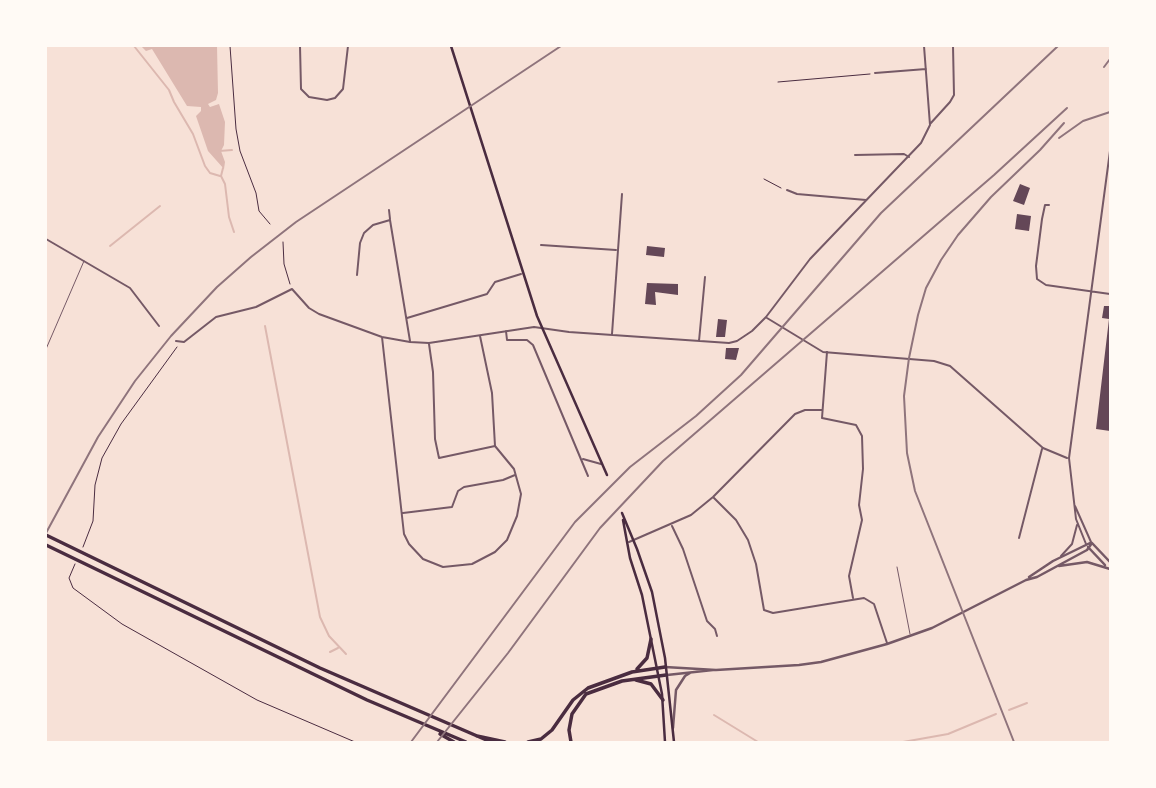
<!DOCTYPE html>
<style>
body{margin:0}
#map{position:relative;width:1156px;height:788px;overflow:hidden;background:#f7e1d7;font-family:"Titillium Web",sans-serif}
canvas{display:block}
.frame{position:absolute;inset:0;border:47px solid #fffaf5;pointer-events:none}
</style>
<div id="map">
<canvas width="1156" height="788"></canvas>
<div class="frame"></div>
</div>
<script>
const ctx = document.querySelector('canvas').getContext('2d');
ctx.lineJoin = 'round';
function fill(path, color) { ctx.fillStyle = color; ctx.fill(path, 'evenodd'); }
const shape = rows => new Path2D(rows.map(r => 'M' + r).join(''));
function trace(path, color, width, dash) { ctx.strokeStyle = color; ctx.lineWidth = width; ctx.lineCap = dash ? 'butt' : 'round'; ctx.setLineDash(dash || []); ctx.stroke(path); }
fill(shape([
 [141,46,217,46,218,93,216,100,208,104,210,107,219,104,225,122,224,145,221,151,225,162,224,169,208,151,196,116,201,111,201,107,187,106,152,49,146,51]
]), '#dcb8b0');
trace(shape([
 [134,46,169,90,174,102,193,134,205,166,210,173,220,176],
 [219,151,232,150],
 [223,168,221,176,225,184,229,217,234,232],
 [110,246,160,206],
 [265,326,320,617,329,636,346,654],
 [330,652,338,648],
 [1009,710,1027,703],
 [714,715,758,742],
 [903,742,948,734,996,714]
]), '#dcb8b0', 2);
fill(shape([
 [1020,184,1030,188,1024,205,1013,201],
 [1017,214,1031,216,1029,231,1015,229],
 [647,246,665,248,664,257,646,255],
 [647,283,678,284,678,295,655,292,656,305,645,304],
 [1104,306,1110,306,1110,431,1096,429,1109,319,1102,318],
 [718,319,727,320,725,337,716,337],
 [726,348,739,348,736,360,725,359]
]), '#644757');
trace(shape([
 [230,46,236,129,240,151,256,193,259,211,270,224],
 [778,82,870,74],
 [764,179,781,188],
 [283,242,284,264,290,284],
 [83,547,93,521,95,485,102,458,121,424,177,347],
 [75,564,69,578,73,588,122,624,257,700,355,742]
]), '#4a2c40', 1);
trace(shape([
 [46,349,84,261],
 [897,567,910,634]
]), '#755966', 1);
trace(shape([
 [300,46,301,89,309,97,327,100,335,98,343,89,348,46],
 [875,73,926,69],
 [930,124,950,102,954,95,953,46],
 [855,155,904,154,909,157],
 [787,190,797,194,866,200],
 [1049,205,1045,205,1042,219,1036,266,1037,279,1046,285,1110,294],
 [389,210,390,219],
 [46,239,130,288,159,326],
 [541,245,616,250],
 [357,275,360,243,364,233,373,225,390,220,410,341],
 [407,318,487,294,495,282,521,274],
 [767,318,823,352,934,361,950,366,1043,448,1067,458],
 [506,331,507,340,527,340,533,345,588,476],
 [612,334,622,194],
 [382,337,404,534,409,544,423,559,443,567,472,564,495,552,507,540,517,516,521,494,514,469,495,446],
 [176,341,184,342,216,317,256,307,292,289,309,308,319,314,382,337,410,342,429,343,534,327,569,332,729,343,737,341,752,331,766,317,810,259,921,143,930,125,924,46],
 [699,341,705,277],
 [429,344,433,372,435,439,439,458,495,446,492,393,480,336],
 [827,352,822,418,856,425,862,436,863,469,859,505,862,520,849,576,853,598],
 [583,459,601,464],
 [713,497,736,520,748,540,756,564,764,610,773,613,864,598,874,604,887,643],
 [1075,506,1091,542],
 [403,513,452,507,458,491,464,487,503,480,515,475],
 [672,526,683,549,707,621,715,629,717,636],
 [1019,538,1042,449],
 [629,542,691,515,713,497,795,414,805,410,822,410],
 [1086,544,1076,519,1069,458,1110,151],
 [1061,556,1072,544,1077,525]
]), '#755966', 2);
trace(shape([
 [1092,543,1110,562],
 [1088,547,1105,565],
 [1059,566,1087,562,1110,569],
 [1029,577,1053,561,1090,543],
 [665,667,716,670,799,665,821,662,887,644,932,628,1026,580,1037,577,1087,550,1092,543],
 [667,675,713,670],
 [673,728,676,690,685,676,690,673]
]), '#755966', 2.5);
trace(shape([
 [451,46,537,316,607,475],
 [622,513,637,549,652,592,665,658,674,742],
 [623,520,630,558,642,595,662,694,665,742]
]), '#4a2c40', 2.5);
trace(shape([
 [46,535,320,668,491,742],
 [46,545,367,700,466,742],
 [637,669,647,658,651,639],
 [636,680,651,684,663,700],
 [440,734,454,742],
 [477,736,505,742],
 [528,742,541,739,552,730,573,700,588,688,632,672,665,667],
 [571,742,569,730,572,714,586,694,622,681,666,675]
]), '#4a2c40', 3.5);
trace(shape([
 [1104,67,1110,59],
 [1059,138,1083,121,1110,112],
 [46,533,98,437,135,381,171,336,217,287,251,257,296,222,561,46],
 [411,742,575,522,630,467,696,416,741,375,881,213,1058,46],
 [437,742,508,653,600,528,663,461,994,175,1067,108],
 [1014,742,915,491,907,453,904,396,909,358,918,315,926,288,941,260,958,235,991,197,1040,150,1064,123]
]), '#8f747c', 2);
</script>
